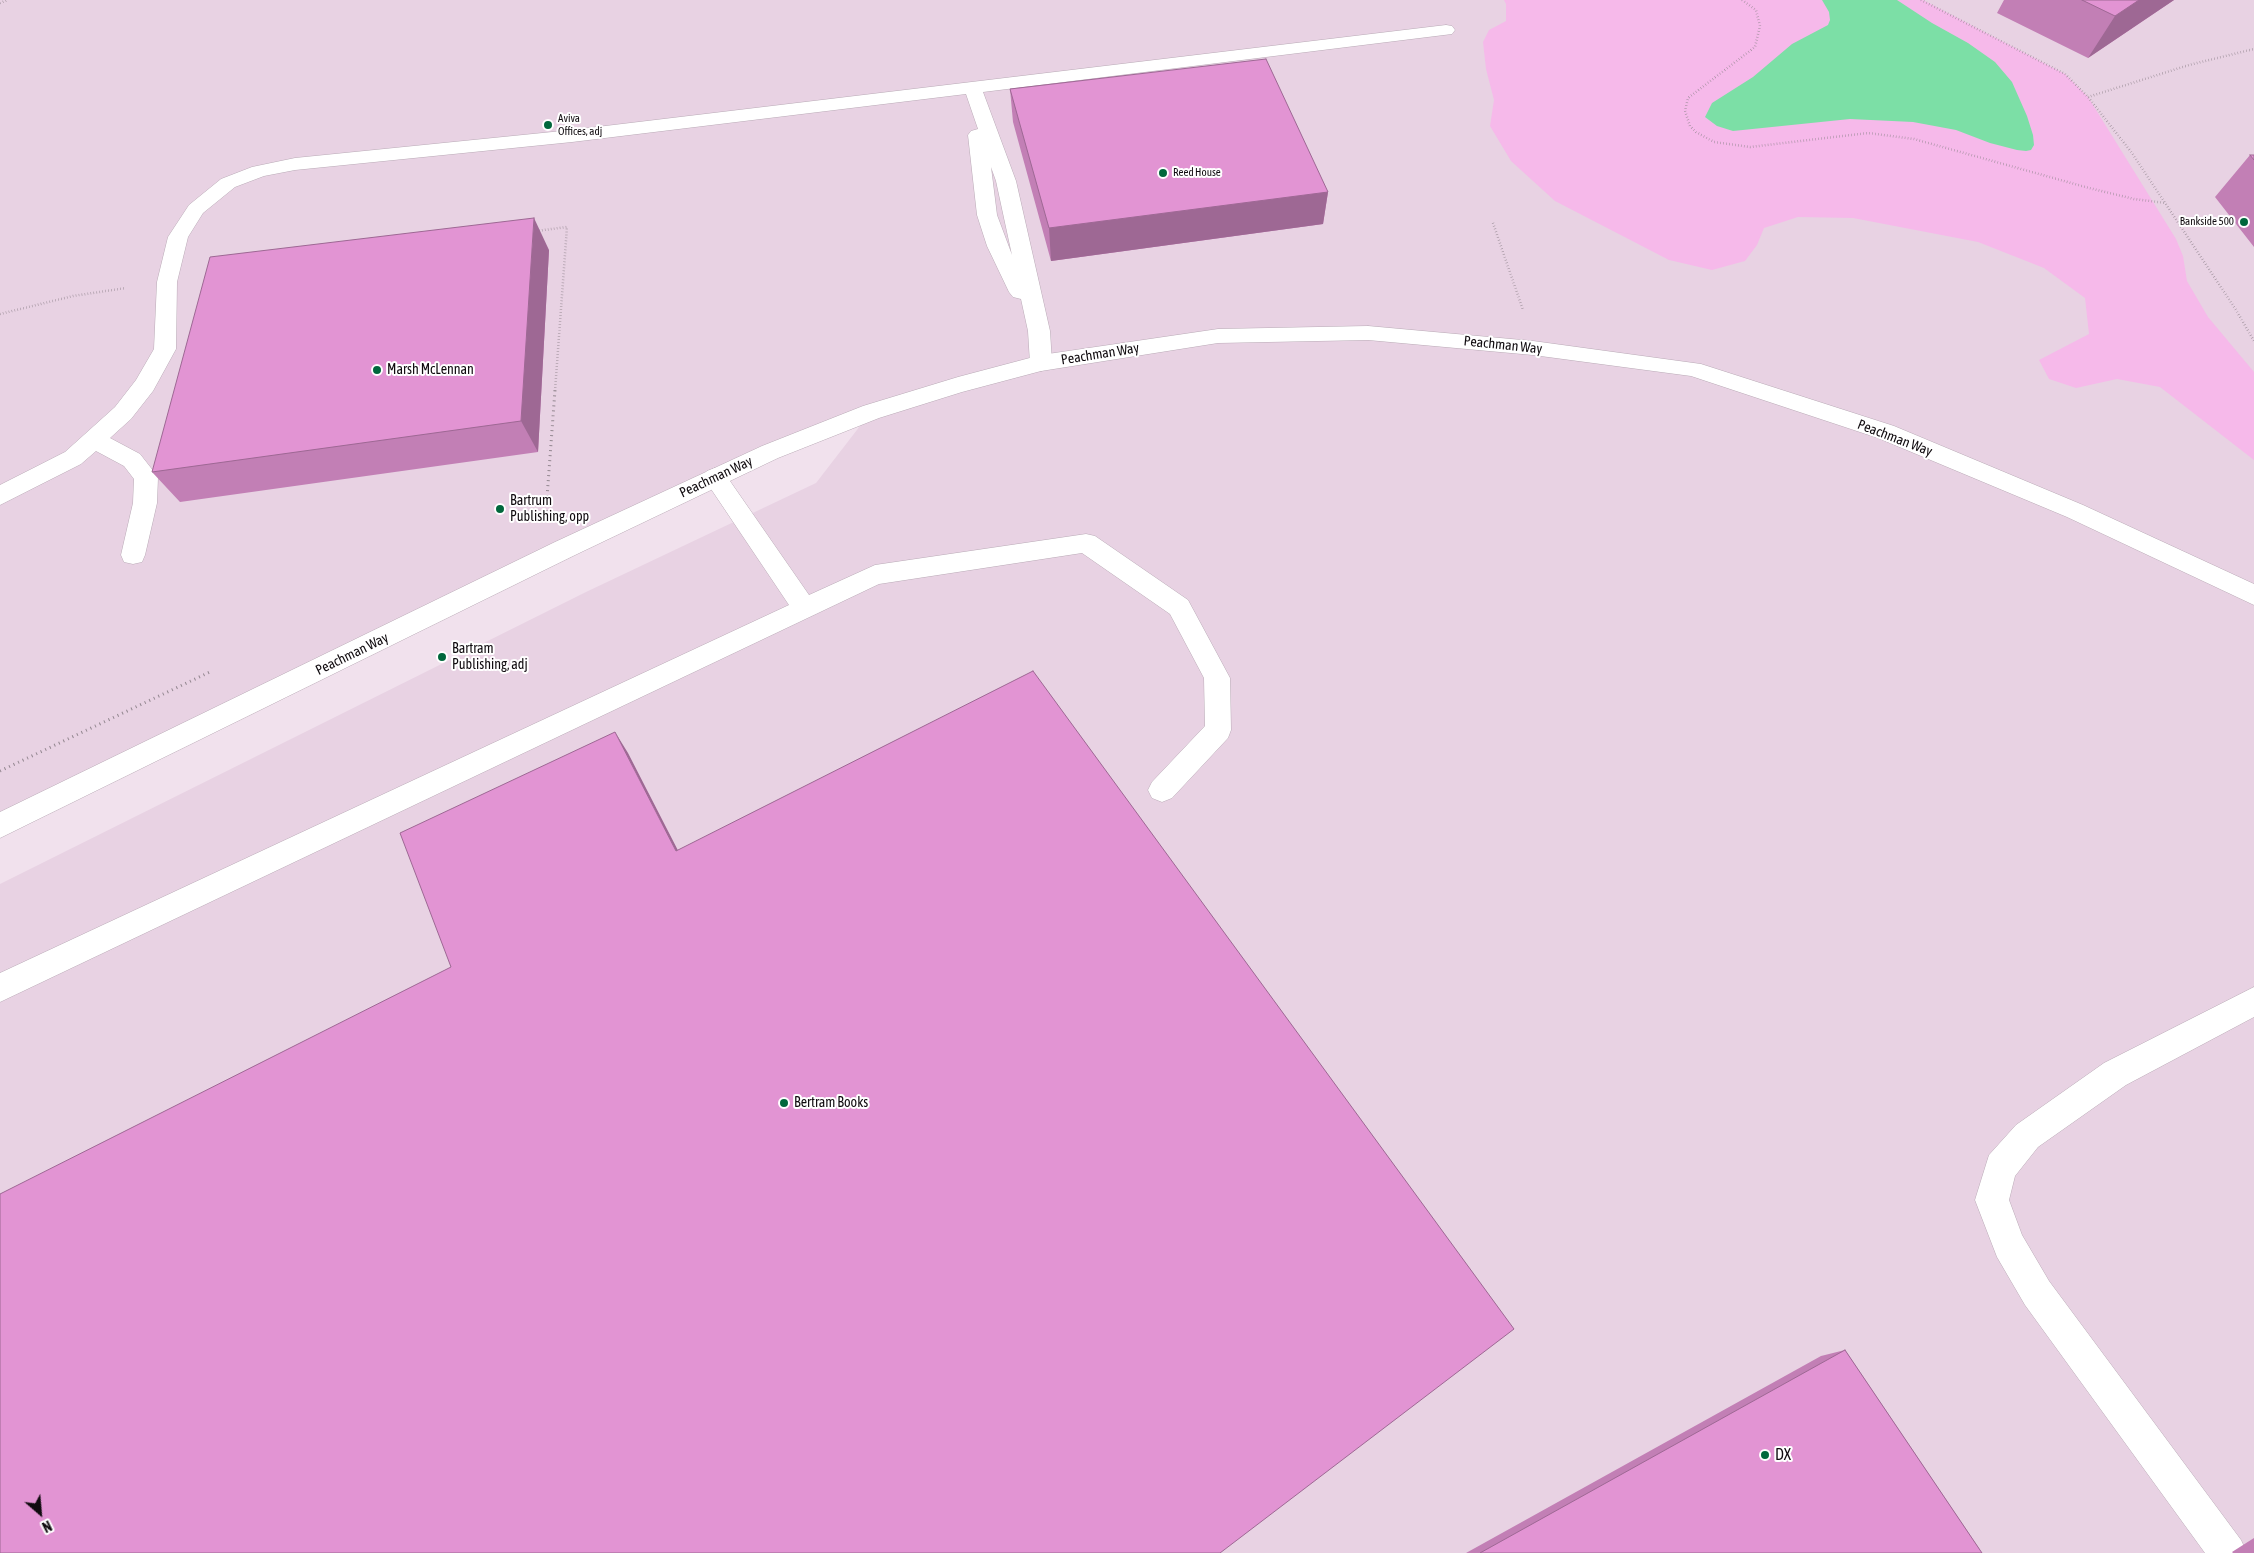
<!DOCTYPE html>
<style>
body{margin:0}
#map{position:relative;width:2254px;height:1553px;overflow:hidden;background:#f1e1ed;font-family:"Asap Condensed",sans-serif}
canvas{display:block}
.north{position:absolute;left:15px;top:1488px;width:50px;height:50px;-webkit-text-stroke:4px #fff;paint-order:stroke;rotate:153deg;font-size:14px;font-weight:700;line-height:20px;text-align:center;color:#100b0f}
.north::after{content:'';display:block;margin:auto;width:18px;height:22px;background:#100b0f;clip-path:polygon(50% 0,100% 100%,50% 72%,0 100%)}
</style>
<div id="map">
<canvas width="2254" height="1553"></canvas>
<div class="north">N</div>
</div>
<script>
const ctx = document.querySelector('canvas').getContext('2d');
ctx.lineJoin = 'round';
function fill(path, color) { ctx.fillStyle = color; ctx.fill(path, 'evenodd'); }
const shape = rows => new Path2D(rows.map(r => 'M' + r).join(''));
function trace(path, color, width, dash) { ctx.strokeStyle = color; ctx.lineWidth = width; ctx.lineCap = dash ? 'butt' : 'round'; ctx.setLineDash(dash || []); ctx.stroke(path); }
function write(font, color, halo, rows, align = 'center') {
  ctx.font = font + ' "Asap Condensed",sans-serif'; ctx.lineWidth = 4; ctx.setLineDash([]); ctx.textBaseline = 'middle'; ctx.strokeStyle = halo; ctx.fillStyle = color; for (const [text, x, y, turn = 0] of rows) {
    ctx.save(); ctx.translate(x, y); ctx.rotate((+turn || 0) * Math.PI / 180); ctx.textAlign = isNaN(turn) ? turn : align; if (halo) ctx.strokeText(text, 0, 0); ctx.fillText(text, 0, 0); ctx.restore();
  }
}
fill(shape([
 [0,0,2254,0,2254,1553,0,1553,0,884,586,592,816,483,870,413,0,826]
]), '#e8d2e3');
fill(shape([
 [1504,0,1923,0,2065,74,2088,97,2176,239,2183,256,2187,281,2208,317,2254,372,2254,460,2160,387,2117,379,2076,388,2049,379,2039,360,2089,334,2085,298,2044,268,1978,242,1853,218,1798,217,1764,228,1757,245,1745,261,1712,270,1669,260,1555,201,1511,161,1490,126,1494,100,1486,69,1483,42,1489,30,1506,21,1506,4]
]), '#f6b9ea');
fill(shape([
 [1822,0,1897,0,1932,23,1968,43,1995,62,2012,82,2027,116,2033,135,2034,145,2031,150,2026,151,2017,150,1990,143,1956,130,1913,122,1850,119,1733,131,1717,126,1705,117,1712,103,1753,77,1792,44,1828,25,1830,20,1829,12]
]), '#7cdfa6');
const service = shape([
 [1446,25,1452,26,1455,30,1452,34,983,92,1016,181,1050,331,1052,363,1049,368,1041,371,1033,368,1030,363,1028,331,1021,299,1013,297,1009,292,987,246,977,215,968,135,971,131,978,129,966,94,572,142,295,170,264,176,235,187,203,213,188,237,177,282,176,349,153,391,131,419,110,438,140,454,158,477,157,503,145,555,142,562,133,564,124,562,121,555,133,503,134,479,124,466,96,451,81,464,0,505,0,485,65,452,115,407,136,380,154,349,157,282,168,237,189,205,221,179,252,167,295,158,572,130,1446,25],
 [991,167,996,181,1012,255,997,215,991,167],
 [715,468,723,471,809,595,875,565,1086,534,1095,536,1188,600,1230,678,1231,730,1228,738,1172,798,1162,802,1152,798,1148,790,1152,782,1205,726,1204,678,1170,614,1082,553,879,584,0,1002,0,973,789,605,703,477,707,471,715,468],
 [2254,987,2254,1017,2126,1085,2038,1147,2015,1176,2009,1200,2022,1235,2049,1281,2241,1540,2247,1553,2205,1553,2025,1305,1997,1257,1975,1200,1989,1155,2016,1125,2104,1063,2254,987]
]);
const tertiary = shape([
 [1368,326,1533,341,1701,364,1894,426,2083,505,2254,584,2254,605,2067,517,1878,438,1691,376,1533,355,1368,340,1218,343,1041,371,962,392,879,418,778,458,573,556,0,838,0,812,555,542,762,446,863,406,958,377,1041,355,1218,329,1368,326]
]);
trace(service, '#baabb7', 1);
trace(tertiary, '#baabb7', 1);
trace(shape([
 [1742,0,1756,10,1760,26,1755,47,1688,98,1685,111,1690,126,1696,132,1714,142,1750,147,1868,133,1914,139,2089,188,2134,199,2166,203],
 [1921,0,2065,74,2088,97,2132,153,2236,310,2254,341],
 [0,3,8,0],
 [2088,97,2189,65,2254,49],
 [1493,223,1523,310],
 [536,231,567,227,555,391],
 [0,314,73,296,126,288]
]), '#938790', 2.5, [0.5, 2.5]);
trace(shape([
 [546,511,555,390],
 [0,771,212,671]
]), '#938790', 3, [1, 4]);
fill(service, '#fff');
fill(tertiary, '#fff');
fill(shape([
 [2004,0,2174,0,2088,58,1997,13],
 [1010,89,1328,192,1323,224,1051,261,1013,122],
 [2250,155,2254,155,2254,247,2215,197],
 [549,250,538,452,180,502,152,472],
 [1845,1350,1982,1553,1466,1553,1821,1356],
 [2254,1538,2254,1553,2233,1553,2232,1552]
]), '#c27fb5');
fill(shape([
 [2139,0,2174,0,2088,58,2115,16],
 [1328,192,1323,224,1051,261,1049,228],
 [534,218,549,250,538,452,521,421],
 [615,732,628,753,688,870,676,851]
]), '#9e6894');
const building = shape([
 [2082,0,2139,0,2115,16,2082,0],
 [1266,59,1328,192,1049,228,1010,89,1266,59],
 [2250,155,2254,155,2254,160,2250,155],
 [534,218,521,421,152,472,210,257,534,218],
 [1033,671,1514,1329,1220,1553,0,1553,0,1194,451,967,400,833,615,732,676,851,1033,671],
 [1845,1350,1982,1553,1480,1553,1845,1350]
]);
fill(building, '#e294d3');
trace(building, '#9e6894', 1);
for (const [x, y, r, color] of [
 [548,125,5,"#00673c"],
 [1163,173,5,"#00673c"],
 [2244,222,5,"#00673c"],
 [377,370,5,"#00673c"],
 [500,509,5,"#00673c"],
 [442,657,5,"#00673c"],
 [784,1103,5,"#00673c"],
 [1765,1455,5,"#00673c"]
]) { const dot = new Path2D(); dot.arc(x, y, r, 0, 2 * Math.PI); ctx.fillStyle = color; ctx.fill(dot); trace(dot, '#fff', 2); }
write('11px', '#100b0f', '#fff', [
 ["Aviva",558,119],
 ["Offices, adj",558,132],
 ["Reed House",1173,173],
 ["Bankside 500",2234,222,"right"]
], 'left');
write('14px', '#100b0f', '#fff', [
 ["Peachman Way",1503,345,6],
 ["Peachman Way",1100,354,-9],
 ["Peachman Way",1895,438,21],
 ["Peachman Way",716,477,-25],
 ["Peachman Way",352,654,-26]
]);
write('14px', '#100b0f', '#fff', [
 ["Marsh McLennan",387,370],
 ["Bartrum",510,501],
 ["Publishing, opp",510,517],
 ["Bartram",452,649],
 ["Publishing, adj",452,665],
 ["Bertram Books",794,1103]
], 'left');
write('16px', '#100b0f', '#fff', [
 ["DX",1775,1455]
], 'left');
</script>
